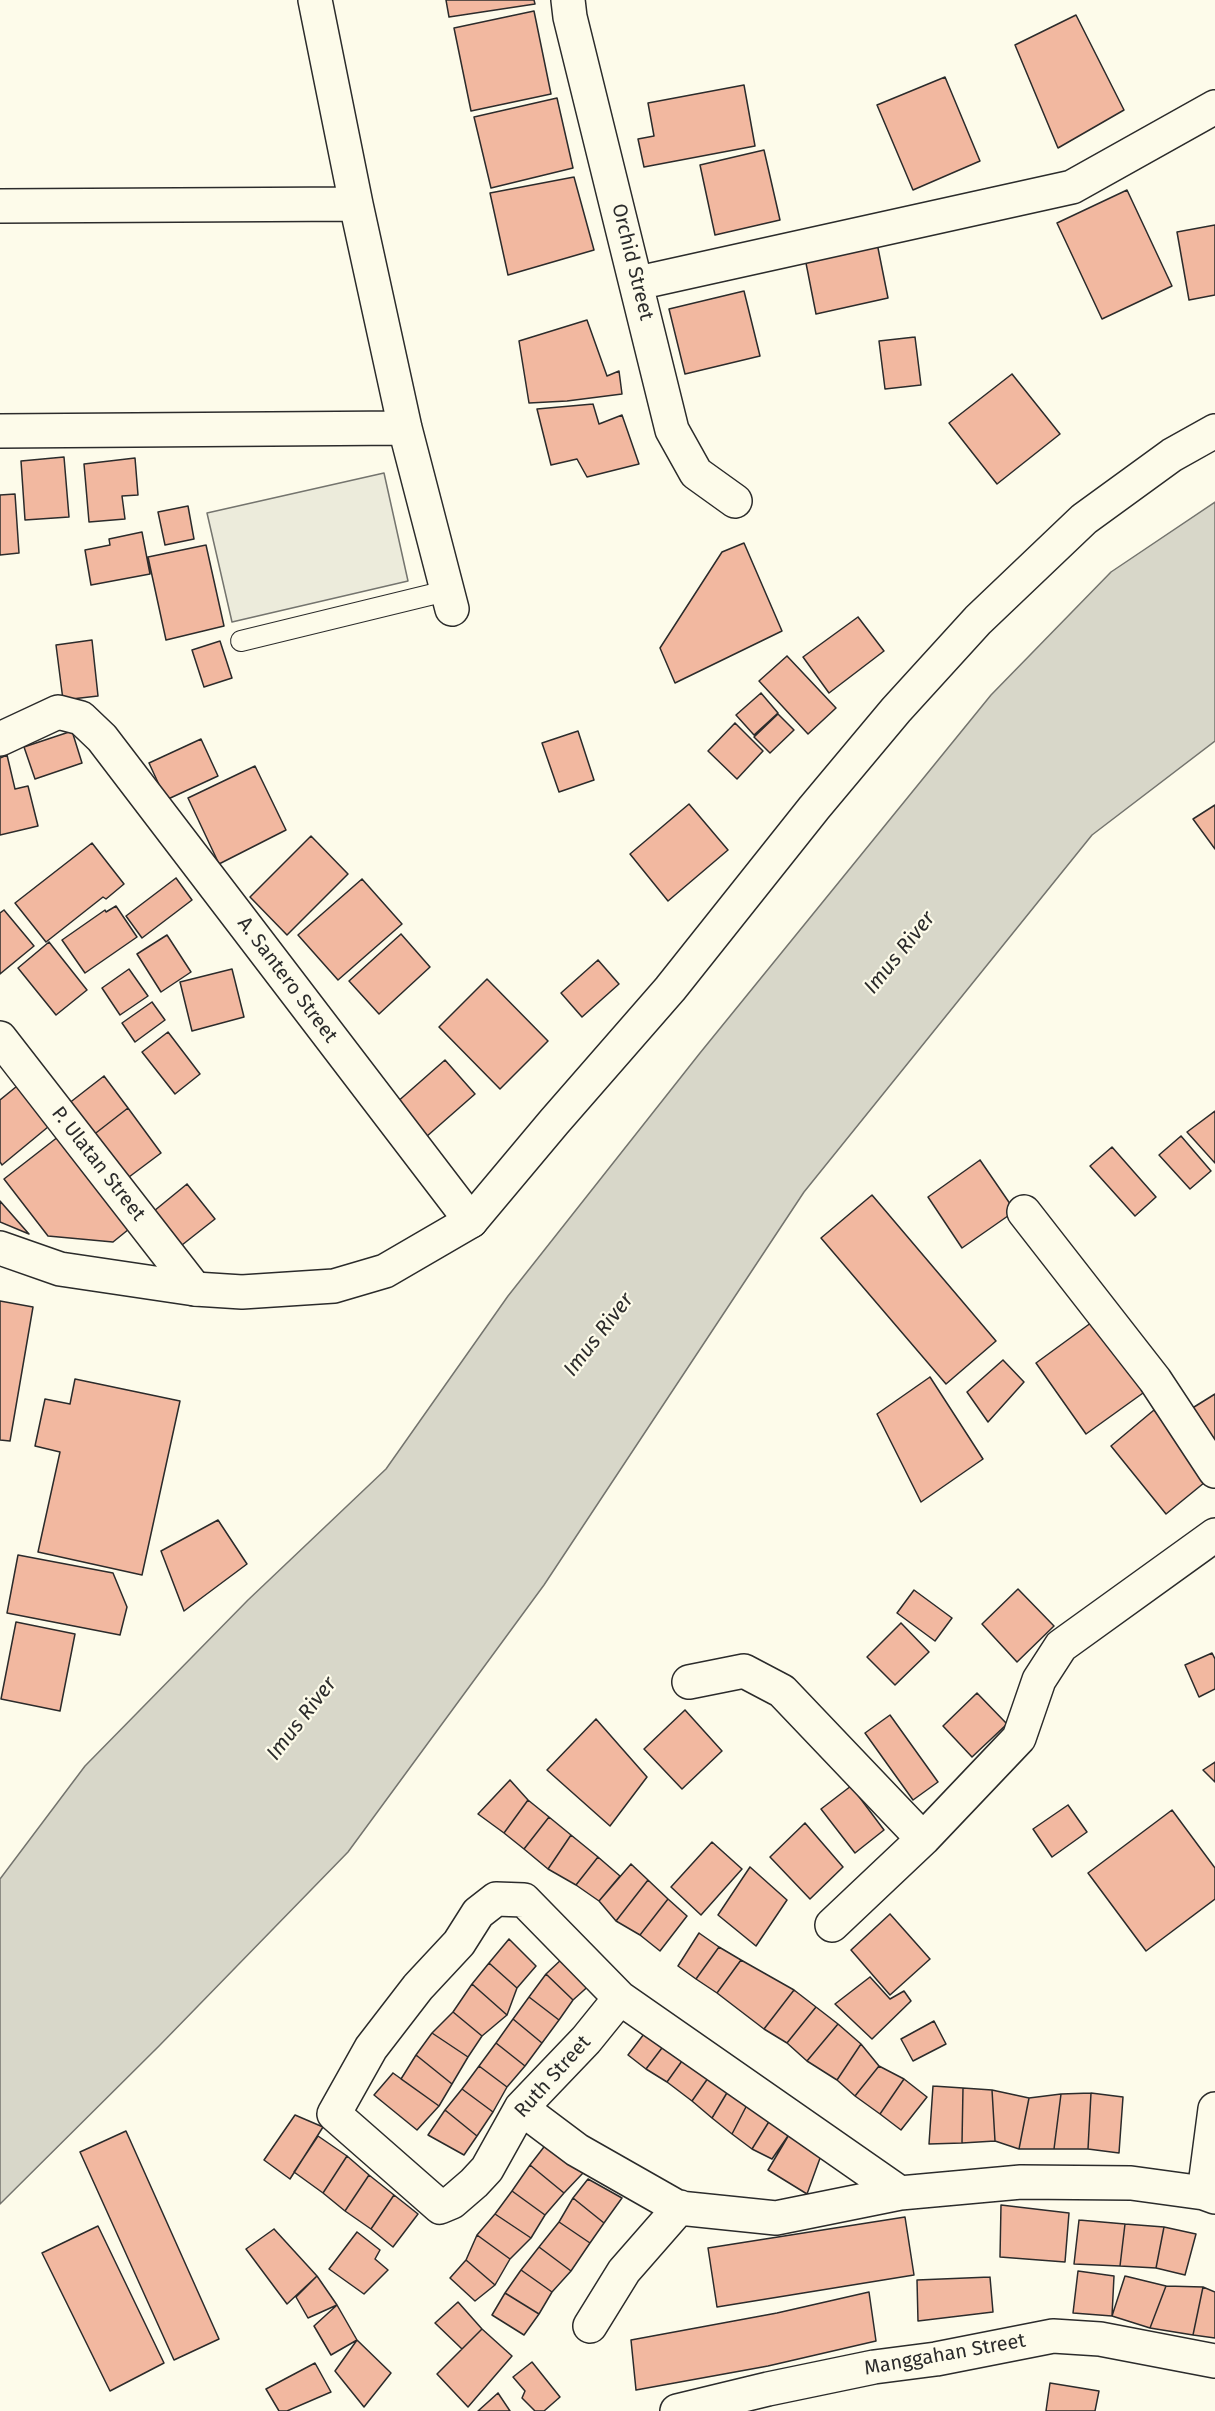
<!DOCTYPE html>
<style>
body{margin:0}
canvas{display:block;background:#fdfbea}
</style>
<canvas width="1215" height="2411"></canvas>
<script>
const ctx = document.querySelector('canvas').getContext('2d');
ctx.lineJoin = 'round';
function fill(path, color) { ctx.fillStyle = color; ctx.fill(path, 'evenodd'); }
const shape = rows => new Path2D(rows.map(r => 'M' + r).join(''));
function trace(path, color, width, dash) { ctx.strokeStyle = color; ctx.lineWidth = width; ctx.lineCap = dash ? 'butt' : 'round'; ctx.setLineDash(dash || []); ctx.stroke(path); }
function write(font, color, halo, rows, align = 'center') {
  ctx.font = font + ' "Fira Sans",sans-serif'; ctx.lineWidth = 4.5; ctx.setLineDash([]); ctx.textBaseline = 'middle'; ctx.strokeStyle = halo; ctx.fillStyle = color; for (const [text, x, y, turn = 0] of rows) {
    ctx.save(); ctx.translate(x, y); ctx.rotate((+turn || 0) * Math.PI / 180); ctx.textAlign = isNaN(turn) ? turn : align; if (halo) ctx.strokeText(text, 0, 0); ctx.fillText(text, 0, 0); ctx.restore();
  }
}
const green = shape([
 [384,473,408,581,232,622,207,513,384,473]
]);
fill(green, '#ecebdb');
trace(green, '#74746e', 1.5);
const water = shape([
 [1215,502,1215,741,1092,835,804,1192,544,1585,348,1852,159,2046,0,2204,0,1879,85,1766,248,1600,386,1469,508,1296,700,1053,991,695,1111,572,1215,502]
]);
fill(water, '#d8d7c9');
trace(water, '#74746e', 1.5);
const building = shape([
 [446,0,534,0,535,4,449,17,446,0],
 [534,11,551,94,471,111,454,28,534,11],
 [1076,15,1124,110,1058,148,1015,45,1076,15],
 [945,77,980,161,913,190,877,105,945,77],
 [744,85,755,146,644,167,638,139,654,136,648,103,744,85],
 [557,98,573,168,491,188,474,117,557,98],
 [764,150,780,220,715,235,700,165,764,150],
 [574,177,594,250,508,275,490,193,574,177],
 [1127,190,1172,286,1102,319,1057,223,1127,190],
 [1215,225,1215,295,1189,300,1177,232,1215,225],
 [877,243,888,298,816,314,805,258,877,243],
 [744,291,760,356,685,374,669,309,744,291],
 [587,320,607,376,619,371,622,394,567,401,529,403,519,341,587,320],
 [915,337,921,385,885,389,879,341,915,337],
 [1012,374,1060,434,997,484,949,423,1012,374],
 [593,404,599,424,622,415,639,464,587,477,577,459,551,465,537,409,593,404],
 [64,457,69,517,25,520,21,461,64,457],
 [135,458,138,495,122,496,125,519,89,522,84,464,135,458],
 [15,494,19,553,0,555,0,495,15,494],
 [188,506,194,539,165,545,158,512,188,506],
 [142,532,150,574,91,585,85,550,110,545,109,539,142,532],
 [744,543,782,631,675,683,660,648,722,552,744,543],
 [206,545,224,626,166,640,148,557,206,545],
 [858,617,884,651,829,693,803,657,858,617],
 [92,640,98,696,63,700,56,645,92,640],
 [220,641,232,678,204,687,192,650,220,641],
 [787,656,836,708,808,734,759,681,787,656],
 [761,693,778,713,754,735,736,715,761,693],
 [778,714,794,730,770,753,754,737,778,714],
 [735,723,763,751,737,779,708,751,735,723],
 [72,731,82,763,35,779,24,747,72,731],
 [578,731,594,780,559,792,542,743,578,731],
 [201,739,218,776,166,800,149,763,201,739],
 [7,755,15,789,28,786,38,826,0,835,0,758,7,755],
 [255,766,286,830,219,864,188,798,255,766],
 [689,804,728,850,668,901,630,854,689,804],
 [1215,805,1215,849,1193,819,1215,805],
 [311,836,348,874,287,935,250,897,311,836],
 [92,843,124,884,106,899,103,897,46,942,15,903,92,843],
 [176,878,192,900,142,938,126,916,176,878],
 [362,879,402,924,338,980,298,935,362,879],
 [116,906,137,937,85,973,62,940,105,910,106,912,116,906],
 [4,910,34,946,0,974,0,913,4,910],
 [401,934,430,967,379,1014,349,981,401,934],
 [167,935,191,972,161,992,137,954,167,935],
 [49,942,87,990,56,1015,18,968,49,942],
 [598,960,619,984,582,1017,561,993,598,960],
 [129,969,148,996,120,1015,102,988,129,969],
 [232,969,244,1017,192,1031,180,982,232,969],
 [487,979,548,1041,500,1089,439,1027,487,979],
 [152,1002,165,1020,135,1042,122,1023,152,1002],
 [168,1032,200,1074,175,1094,142,1052,168,1032],
 [445,1060,475,1094,426,1137,396,1103,445,1060],
 [104,1076,128,1108,92,1136,68,1104,104,1076],
 [22,1082,54,1122,2,1165,0,1162,0,1100,22,1082],
 [128,1108,161,1153,125,1180,92,1136,128,1108],
 [1215,1111,1215,1163,1187,1132,1215,1111],
 [63,1133,134,1225,113,1242,48,1236,4,1179,63,1133],
 [1181,1136,1211,1171,1190,1189,1159,1155,1181,1136],
 [1112,1147,1156,1197,1135,1216,1090,1166,1112,1147],
 [980,1160,1015,1211,962,1248,928,1197,980,1160],
 [187,1184,215,1219,182,1245,154,1211,187,1184],
 [872,1195,996,1341,946,1384,821,1238,872,1195],
 [0,1201,29,1234,0,1222,0,1201],
 [0,1301,33,1307,10,1441,0,1440,0,1301],
 [1099,1317,1150,1388,1086,1434,1036,1363,1099,1317],
 [1003,1360,1024,1382,988,1422,967,1392,1003,1360],
 [930,1377,983,1459,921,1502,877,1414,930,1377],
 [75,1379,180,1401,142,1575,38,1552,60,1452,35,1446,45,1399,70,1404,75,1379],
 [1215,1394,1215,1443,1186,1412,1215,1394],
 [1154,1410,1210,1478,1166,1514,1111,1446,1154,1410],
 [218,1520,247,1564,184,1611,161,1551,218,1520],
 [18,1555,113,1573,127,1607,120,1635,7,1613,18,1555],
 [1018,1589,1054,1626,1017,1662,982,1624,1018,1589],
 [914,1590,952,1618,935,1641,897,1613,914,1590],
 [16,1622,75,1634,60,1711,1,1699,16,1622],
 [901,1623,929,1652,895,1685,867,1657,901,1623],
 [1212,1653,1215,1659,1215,1689,1199,1697,1185,1665,1212,1653],
 [977,1693,1007,1724,972,1757,943,1726,977,1693],
 [685,1710,722,1751,682,1789,644,1749,685,1710],
 [890,1715,938,1782,913,1800,865,1733,890,1715],
 [596,1719,647,1777,610,1826,547,1770,596,1719],
 [1215,1762,1215,1782,1203,1770,1215,1762],
 [510,1780,528,1800,504,1833,478,1814,510,1780],
 [851,1786,884,1830,855,1853,821,1809,851,1786],
 [528,1800,549,1817,524,1849,504,1833,528,1800],
 [1068,1805,1087,1832,1052,1857,1033,1829,1068,1805],
 [1172,1810,1215,1868,1215,1899,1146,1951,1088,1873,1172,1810],
 [549,1817,571,1835,548,1869,524,1849,549,1817],
 [805,1823,843,1867,810,1899,770,1857,805,1823],
 [571,1835,598,1857,576,1885,548,1869,571,1835],
 [712,1842,742,1869,701,1915,671,1887,712,1842],
 [598,1857,620,1876,599,1901,576,1885,598,1857],
 [631,1864,648,1880,616,1921,599,1901,631,1864],
 [750,1867,787,1900,756,1946,718,1915,750,1867],
 [648,1880,668,1899,640,1935,616,1921,648,1880],
 [668,1899,687,1916,660,1951,640,1935,668,1899],
 [890,1914,930,1959,890,1995,851,1950,890,1914],
 [699,1933,719,1947,696,1979,678,1966,699,1933],
 [509,1939,536,1966,517,1988,489,1963,509,1939],
 [719,1947,741,1960,717,1993,696,1979,719,1947],
 [564,1957,593,1982,573,2000,546,1974,564,1957],
 [741,1960,794,1990,764,2029,717,1993,741,1960],
 [489,1963,517,1988,507,2015,472,1984,489,1963],
 [546,1974,573,2000,559,2020,529,1997,546,1974],
 [870,1977,890,1999,904,1991,911,2001,872,2039,835,2004,870,1977],
 [472,1984,507,2015,482,2036,453,2012,472,1984],
 [794,1990,816,2007,787,2043,764,2029,794,1990],
 [529,1997,559,2020,542,2043,513,2019,529,1997],
 [816,2007,838,2024,807,2061,787,2043,816,2007],
 [453,2012,482,2036,468,2057,432,2033,453,2012],
 [513,2019,542,2043,525,2066,496,2043,513,2019],
 [934,2021,946,2044,913,2061,901,2039,934,2021],
 [838,2024,861,2044,837,2080,807,2061,838,2024],
 [650,2026,668,2040,646,2069,628,2055,650,2026],
 [432,2033,468,2057,452,2084,416,2055,432,2033],
 [668,2040,687,2054,667,2082,646,2069,668,2040],
 [496,2043,525,2066,507,2087,479,2066,496,2043],
 [861,2044,879,2066,855,2096,837,2080,861,2044],
 [687,2054,713,2071,692,2101,667,2082,687,2054],
 [416,2055,452,2084,439,2106,401,2079,416,2055],
 [479,2066,507,2087,493,2112,462,2089,479,2066],
 [879,2066,904,2079,880,2114,855,2096,879,2066],
 [713,2071,731,2086,712,2118,692,2101,713,2071],
 [393,2073,439,2106,417,2130,374,2095,393,2073],
 [904,2079,927,2097,901,2130,880,2114,904,2079],
 [731,2086,748,2103,732,2134,712,2118,731,2086],
 [933,2086,963,2088,962,2143,929,2144,933,2086],
 [963,2088,992,2090,995,2141,962,2143,963,2088],
 [462,2089,493,2112,477,2136,445,2110,462,2089],
 [992,2090,1029,2098,1019,2149,995,2141,992,2090],
 [1091,2093,1088,2149,1054,2149,1061,2094,1091,2093],
 [1091,2093,1123,2097,1119,2153,1088,2149,1091,2093],
 [1061,2094,1054,2149,1019,2149,1029,2098,1061,2094],
 [748,2103,770,2120,752,2149,732,2134,748,2103],
 [445,2110,477,2136,464,2155,428,2135,445,2110],
 [295,2115,323,2127,290,2179,264,2160,295,2115],
 [770,2120,790,2133,772,2159,752,2149,770,2120],
 [126,2131,219,2339,174,2360,80,2152,126,2131],
 [790,2133,823,2150,807,2194,768,2170,790,2133],
 [318,2136,347,2156,323,2193,294,2172,318,2136],
 [547,2143,583,2173,564,2193,530,2165,547,2143],
 [347,2156,369,2175,345,2211,323,2193,347,2156],
 [530,2165,564,2193,545,2215,512,2191,530,2165],
 [369,2175,394,2195,371,2229,345,2211,369,2175],
 [588,2179,622,2198,604,2223,573,2198,588,2179],
 [512,2191,545,2215,531,2238,495,2214,512,2191],
 [394,2195,418,2214,393,2247,371,2229,394,2195],
 [573,2198,604,2223,590,2243,559,2222,573,2198],
 [1001,2205,1069,2213,1065,2262,1000,2257,1001,2205],
 [495,2214,531,2238,510,2259,477,2235,495,2214],
 [905,2217,914,2275,717,2307,708,2248,905,2217],
 [1079,2220,1125,2224,1120,2266,1074,2264,1079,2220],
 [559,2222,590,2243,571,2271,539,2247,559,2222],
 [1125,2224,1164,2227,1156,2268,1120,2266,1125,2224],
 [98,2226,164,2363,110,2391,42,2253,98,2226],
 [1164,2227,1196,2234,1185,2275,1156,2268,1164,2227],
 [274,2229,317,2276,287,2304,246,2249,274,2229],
 [357,2232,380,2250,375,2259,388,2270,364,2294,329,2269,357,2232],
 [477,2235,510,2259,495,2285,466,2260,477,2235],
 [539,2247,571,2271,552,2292,521,2270,539,2247],
 [466,2260,495,2285,475,2301,450,2278,466,2260],
 [521,2270,552,2292,539,2314,505,2293,521,2270],
 [1078,2271,1114,2276,1112,2316,1073,2313,1078,2271],
 [317,2276,337,2305,308,2318,296,2297,317,2276],
 [1125,2276,1166,2286,1150,2328,1112,2316,1125,2276],
 [990,2277,993,2312,918,2321,917,2280,990,2277],
 [1166,2286,1203,2287,1193,2335,1150,2328,1166,2286],
 [1203,2287,1215,2292,1215,2338,1193,2335,1203,2287],
 [869,2292,876,2341,768,2366,636,2390,631,2340,777,2313,869,2292],
 [505,2293,539,2314,524,2335,492,2315,505,2293],
 [458,2302,482,2329,462,2349,435,2323,458,2302],
 [337,2305,357,2340,331,2355,314,2326,337,2305],
 [482,2329,512,2356,468,2407,437,2374,482,2329],
 [357,2340,391,2373,364,2407,335,2371,357,2340],
 [532,2362,560,2397,544,2411,535,2411,522,2398,525,2391,513,2377,532,2362],
 [315,2363,331,2392,287,2411,279,2411,266,2389,315,2363],
 [1050,2383,1099,2391,1095,2411,1046,2411,1050,2383],
 [498,2393,510,2411,478,2411,498,2393]
]);
fill(building, '#f2b8a0');
trace(building, '#2b2b2b', 1.5);
const service = shape([
 [241,641,446,591]
]);
const minor = shape([
 [315,0,356,204,405,428,452,609],
 [568,0,570,17,672,430,696,473,735,501],
 [0,206,356,204],
 [638,283,1072,187,1215,107],
 [0,431,405,428],
 [0,739,58,712,81,718,102,738,471,1221],
 [0,1038,195,1289],
 [1024,1212,1155,1380,1215,1471],
 [689,1682,744,1671,782,1691,923,1839],
 [832,1925,923,1839,1019,1738,1039,1680,1061,1646,1215,1535],
 [620,1998,586,2040,521,2108,487,2169,474,2183,452,2202,440,2207,334,2114,371,2048,418,1987,459,1943,478,1913,496,1899,524,1900,620,1998,900,2193,1021,2182,1131,2183,1204,2193,1215,2197],
 [521,2108,577,2150,679,2208,776,2218,900,2193],
 [1204,2193,1215,2109],
 [590,2326,624,2271,680,2207]
]);
const tertiary = shape([
 [677,2411,768,2389,874,2367,936,2359,1053,2336,1100,2339,1215,2361]
]);
const secondary = shape([
 [0,1248,60,1269,195,1289,242,1292,334,1286,385,1271,471,1221,554,1122,670,989,814,808,896,710,978,620,1084,519,1172,455,1215,431]
]);
trace(service, '#2b2b2b', 22);
trace(minor, '#2b2b2b', 36);
trace(tertiary, '#2b2b2b', 36);
trace(secondary, '#2b2b2b', 36);
trace(service, '#fdfbea', 20);
trace(minor, '#fdfbea', 33);
trace(tertiary, '#fdfbea', 33);
trace(secondary, '#fdfbea', 33);
write('20px', '#2b2b2b', '#fdfbea', [
 ["Orchid Street",632,262,76],
 ["A. Santero Street",287,980,53],
 ["P. Ulatan Street",98,1164,52],
 ["Ruth Street",553,2077,-48],
 ["Manggahan Street",945,2355,-10]
]);
write('italic 21px', '#2b2b2b', '#fdfbea', [
 ["Imus River",900,953,-51],
 ["Imus River",599,1335,-52],
 ["Imus River",302,1719,-52]
]);
</script>
